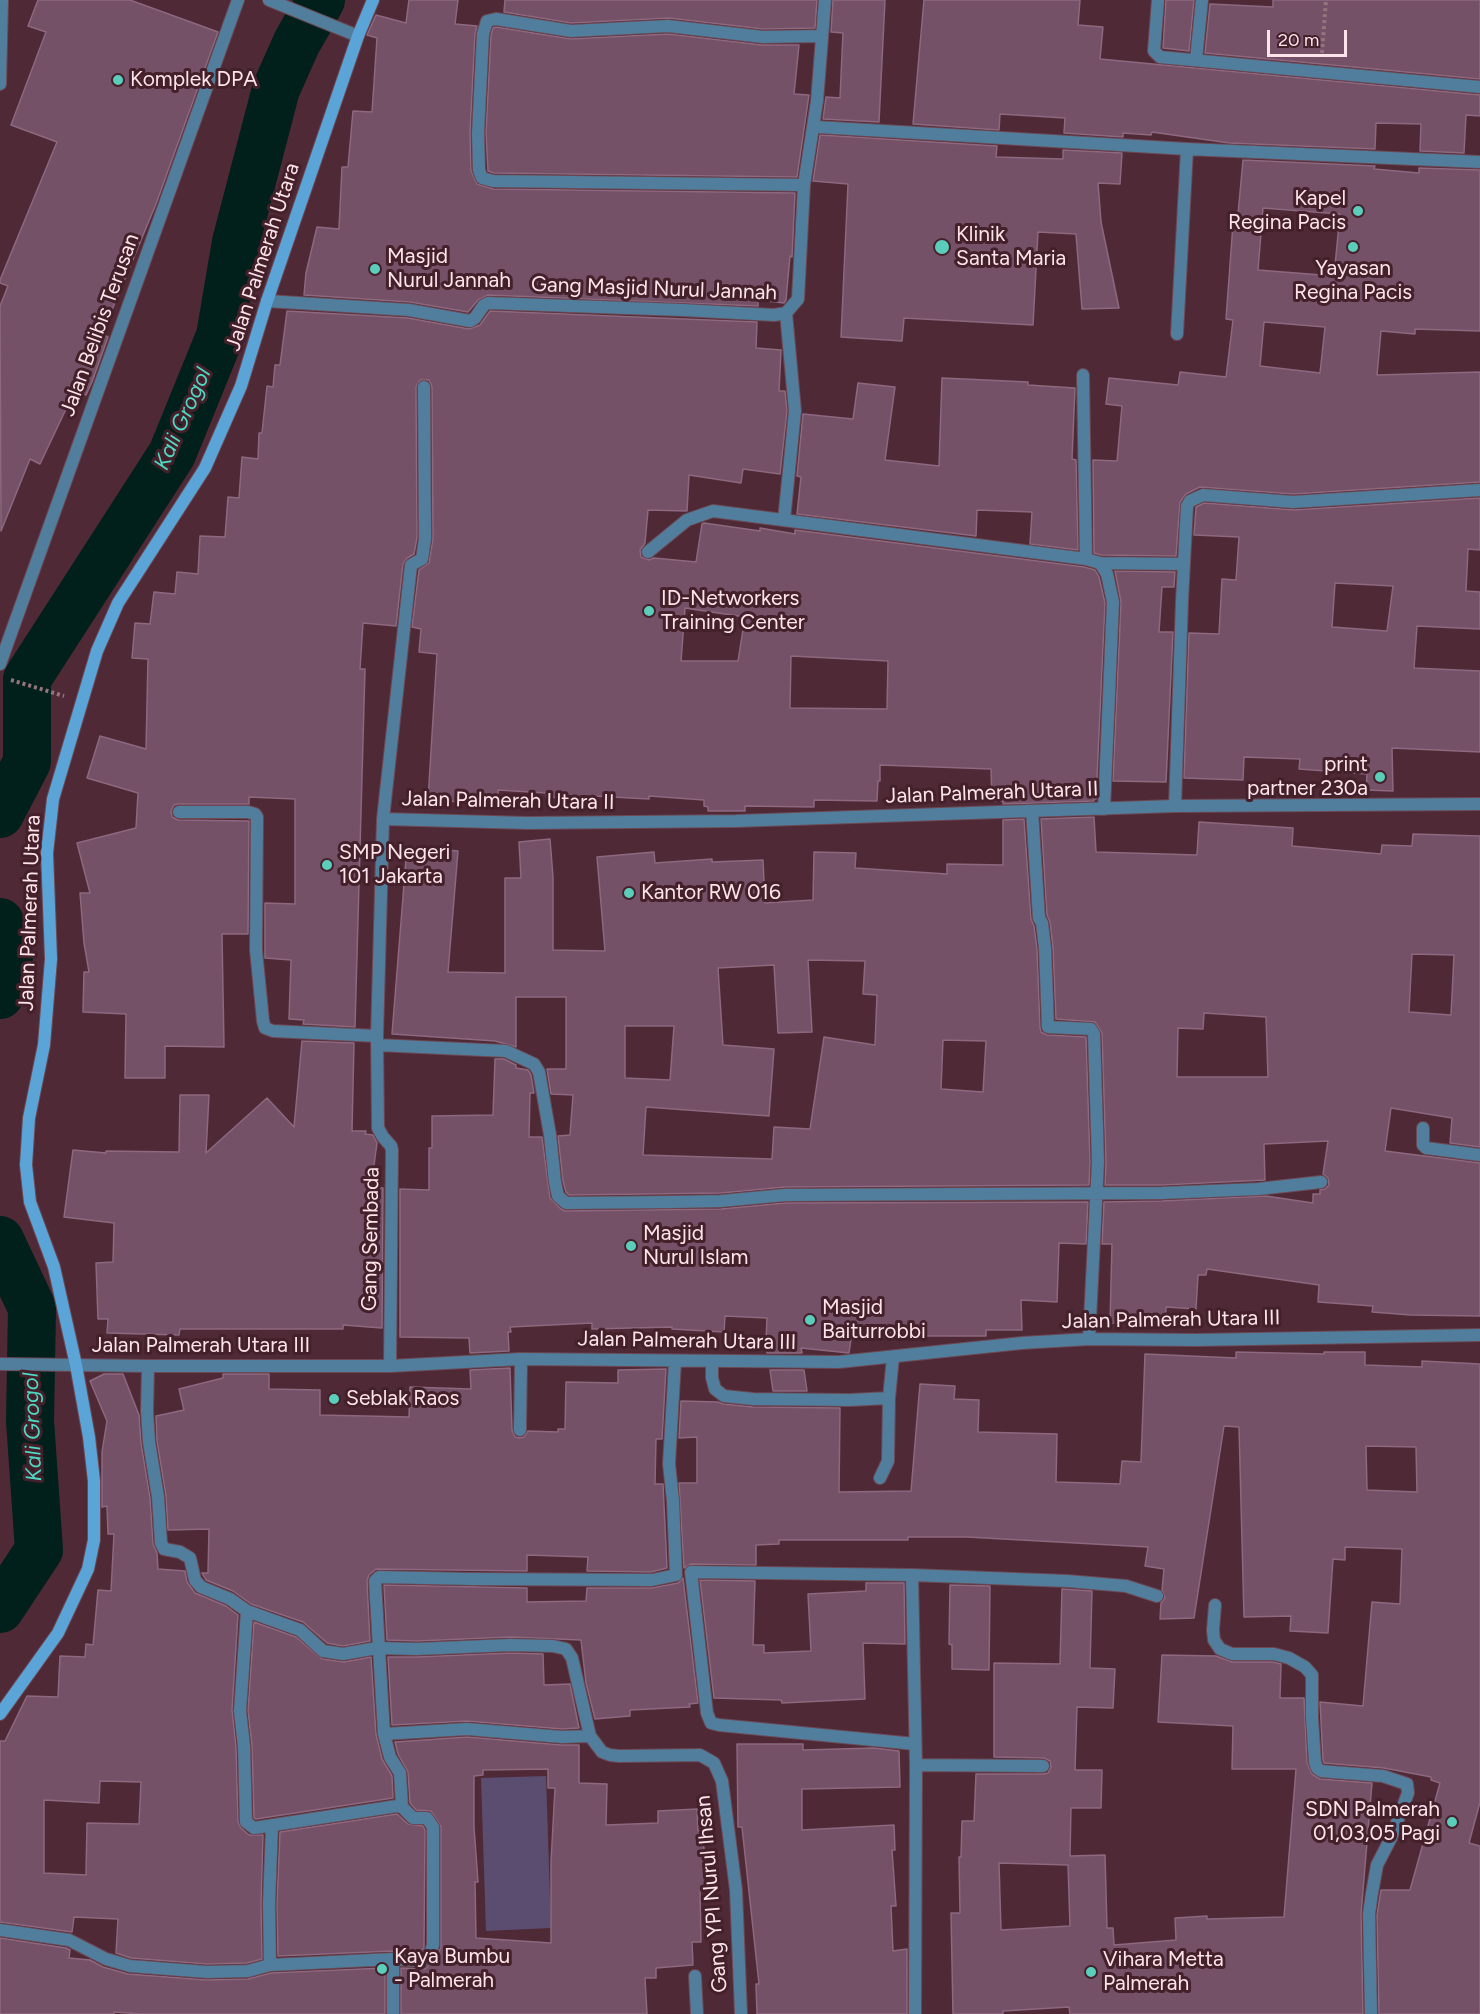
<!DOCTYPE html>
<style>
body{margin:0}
#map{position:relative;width:1480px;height:2014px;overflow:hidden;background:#4f2a36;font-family:Figtree,sans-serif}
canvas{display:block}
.scale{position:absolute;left:1267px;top:30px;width:80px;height:27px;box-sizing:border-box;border:3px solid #fde4ea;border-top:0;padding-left:8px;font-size:18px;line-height:21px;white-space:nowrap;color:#fde4ea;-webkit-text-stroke:4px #44202b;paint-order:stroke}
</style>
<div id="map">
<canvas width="1480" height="2014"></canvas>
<div class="scale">20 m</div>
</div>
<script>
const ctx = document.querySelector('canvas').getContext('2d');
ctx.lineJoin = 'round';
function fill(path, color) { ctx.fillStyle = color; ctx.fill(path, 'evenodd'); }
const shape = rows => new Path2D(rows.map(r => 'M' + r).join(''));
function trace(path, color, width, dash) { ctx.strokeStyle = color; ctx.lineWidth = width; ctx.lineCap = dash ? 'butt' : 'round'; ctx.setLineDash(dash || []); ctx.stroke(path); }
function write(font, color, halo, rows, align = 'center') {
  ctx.font = font + ' Figtree,sans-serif'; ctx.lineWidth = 6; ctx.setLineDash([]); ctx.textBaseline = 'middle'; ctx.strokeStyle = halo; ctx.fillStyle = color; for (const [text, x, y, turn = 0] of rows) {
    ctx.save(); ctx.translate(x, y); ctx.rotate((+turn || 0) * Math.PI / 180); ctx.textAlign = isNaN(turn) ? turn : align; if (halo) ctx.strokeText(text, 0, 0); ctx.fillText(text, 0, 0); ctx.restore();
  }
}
fill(shape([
 [546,1776,551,1928,486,1931,481,1778]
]), '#5a4d70');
trace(shape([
 [0,814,27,762,27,679,172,454,220,336,236,242,276,89,297,42,321,0],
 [0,922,9,957,0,995],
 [0,1240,32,1308,30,1421,39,1550,0,1609]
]), '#01201b', 48);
const building = shape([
 [38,0,130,0,218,32,156,204,102,334,108,337,92,382,86,395,75,390,40,464,30,459,1,531,0,306,8,286,0,283,0,280,57,142,11,125,46,32,28,26,38,0],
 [409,0,458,0,455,24,477,26,475,34,470,133,471,171,477,184,493,189,795,193,792,257,790,256,786,300,784,303,758,300,758,306,488,295,478,300,468,312,410,302,304,295,306,273,317,227,339,229,342,167,348,167,353,111,372,112,377,38,367,35,376,15,406,23,409,0],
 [505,0,817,0,815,28,763,29,669,18,571,23,504,12,505,0],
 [833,0,885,0,879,122,823,119,826,97,840,98,843,33,831,32,833,0],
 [924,0,1080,0,1078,25,1103,27,1100,59,1480,95,1480,116,1466,115,1464,153,1420,151,1421,124,1376,123,1375,149,1229,143,1152,132,1151,135,1123,133,1123,137,1064,133,1065,118,1000,114,999,130,913,124,924,0],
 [1166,0,1194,0,1189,51,1163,48,1166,0],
 [1273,0,1480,0,1480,79,1205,53,1210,4,1273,7,1273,0],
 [496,27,571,39,668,34,762,45,799,45,794,94,809,95,797,177,494,173,488,171,486,133,491,35,493,28,496,27],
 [820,135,997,146,996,157,1063,159,1063,150,1122,153,1120,184,1098,183,1101,222,1119,308,1082,309,1076,234,1038,232,1033,325,904,318,902,341,841,337,848,184,813,181,820,135],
 [1243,160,1375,166,1374,169,1419,173,1419,168,1480,170,1480,331,1415,329,1415,334,1381,331,1377,375,1480,372,1480,482,1293,494,1200,487,1186,494,1180,502,1176,556,1101,555,1094,553,1093,460,1117,461,1122,406,1106,404,1109,378,1178,385,1180,372,1226,377,1233,320,1226,319,1233,224,1237,225,1243,160],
 [1263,208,1340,214,1334,276,1258,270,1263,208],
 [1264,322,1325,327,1320,373,1260,366,1264,322],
 [287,311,408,318,469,329,480,325,490,311,757,322,756,348,781,350,779,391,785,391,787,411,780,474,743,469,741,483,689,475,687,511,648,510,645,543,640,550,641,557,649,560,654,558,696,562,702,524,704,523,760,531,760,528,795,534,795,530,1084,567,1095,570,1099,577,1105,603,1096,799,1094,799,1094,801,1003,804,1003,801,992,801,991,769,880,765,880,781,878,781,877,801,814,800,814,807,745,806,745,811,708,811,708,807,704,806,704,800,649,796,649,799,594,796,594,800,546,797,546,793,498,790,498,804,428,800,437,654,419,652,421,629,412,627,419,570,429,563,433,539,432,387,429,380,420,380,416,387,417,538,414,554,407,558,403,564,396,626,363,623,360,669,365,669,355,1027,303,1024,304,1020,289,1019,291,960,265,958,265,903,295,904,295,799,249,797,249,804,178,804,174,805,171,811,172,817,178,820,249,821,248,934,222,934,224,1047,165,1046,165,1078,125,1078,126,1014,83,1012,84,972,89,972,84,943,80,893,90,893,77,843,136,828,138,793,87,778,100,736,146,749,148,659,132,658,135,623,150,624,154,592,175,594,177,572,198,574,200,536,225,537,228,497,239,498,242,457,258,459,259,433,262,433,267,386,273,387,275,365,280,365,287,311],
 [685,608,745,617,738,661,681,661,685,608],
 [791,656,888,661,887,709,790,708,791,656],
 [942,378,1028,382,1028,385,1075,388,1072,459,1076,460,1078,550,1030,544,1032,512,977,510,976,536,797,514,801,477,797,476,803,414,853,419,858,383,895,387,885,460,939,466,942,378],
 [1480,498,1480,550,1468,549,1466,591,1480,592,1480,629,1417,626,1414,668,1480,671,1480,752,1392,748,1393,791,1366,790,1367,774,1299,769,1300,759,1244,757,1243,780,1184,778,1189,633,1219,634,1222,579,1236,580,1239,537,1194,535,1196,507,1204,503,1294,510,1480,498],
 [1335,583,1393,586,1387,631,1332,627,1335,583],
 [1115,571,1175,572,1174,587,1162,587,1159,632,1173,632,1166,782,1113,781,1121,602,1115,571],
 [1094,817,1096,852,1197,855,1199,822,1293,828,1292,846,1381,854,1382,845,1412,846,1413,834,1480,836,1480,1147,1450,1143,1452,1118,1391,1108,1385,1151,1480,1163,1480,1316,1411,1315,1372,1312,1373,1306,1318,1302,1319,1285,1207,1269,1206,1275,1198,1275,1196,1309,1166,1307,1165,1324,1110,1323,1112,1244,1102,1244,1104,1202,1162,1201,1266,1196,1313,1203,1313,1194,1320,1194,1320,1190,1325,1189,1329,1185,1328,1178,1323,1174,1328,1141,1264,1144,1265,1180,1162,1185,1105,1185,1106,1162,1102,1033,1095,1022,1056,1019,1053,948,1050,922,1047,915,1041,819,1094,817],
 [1412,954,1454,955,1451,1015,1409,1012,1412,954],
 [1204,1013,1266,1017,1268,1077,1177,1077,1178,1028,1203,1029,1204,1013],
 [1024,819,1031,919,1034,926,1037,949,1040,1028,1041,1032,1047,1035,1086,1037,1090,1162,1089,1185,785,1187,721,1193,569,1195,566,1192,563,1181,558,1136,570,1135,573,1095,551,1094,547,1069,566,1069,566,997,516,997,516,1047,495,1041,392,1034,407,847,458,851,448,972,505,973,505,878,521,878,519,842,550,839,553,877,553,950,605,951,597,857,654,852,655,863,712,859,712,862,763,860,765,903,813,900,814,852,856,853,855,868,947,874,947,864,1003,865,1003,820,1024,819],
 [808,960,865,961,863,994,877,995,875,1045,824,1037,810,1129,774,1127,772,1159,643,1155,646,1107,769,1116,774,1049,723,1045,718,968,774,965,778,1033,812,1032,808,960],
 [625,1026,674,1026,670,1080,625,1078,625,1026],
 [943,1040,986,1041,983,1092,941,1089,943,1040],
 [302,1041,354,1043,352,1131,366,1131,365,1134,373,1135,377,1143,371,1187,383,1188,382,1328,343,1325,343,1329,180,1329,179,1335,107,1333,108,1319,98,1319,96,1263,113,1262,114,1223,64,1217,73,1150,106,1153,106,1151,179,1152,180,1095,209,1095,206,1153,267,1098,294,1127,302,1041],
 [495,1059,504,1059,516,1065,516,1068,528,1070,531,1075,534,1093,530,1093,529,1137,542,1137,550,1198,561,1209,565,1211,721,1209,785,1203,1088,1202,1086,1244,1059,1243,1057,1302,1021,1300,1022,1330,986,1330,986,1336,896,1336,851,1339,849,1353,801,1348,802,1353,767,1353,766,1340,767,1318,725,1316,724,1332,672,1329,672,1327,592,1329,592,1323,510,1327,511,1332,508,1332,509,1351,470,1353,469,1338,400,1337,400,1189,429,1190,429,1148,432,1148,432,1116,493,1115,495,1059],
 [1236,1352,1324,1354,1324,1352,1365,1352,1365,1365,1422,1367,1422,1361,1480,1364,1480,1802,1469,1843,1480,1846,1480,2014,1379,2014,1377,1915,1381,1890,1410,1890,1440,1783,1431,1780,1431,1777,1384,1768,1324,1763,1323,1760,1320,1702,1363,1706,1372,1602,1400,1604,1402,1549,1345,1547,1345,1560,1333,1559,1328,1633,1290,1631,1291,1616,1244,1617,1239,1427,1224,1426,1194,1618,1160,1619,1161,1603,1165,1598,1162,1590,1164,1569,1145,1566,1148,1547,967,1537,908,1537,908,1540,779,1540,779,1544,756,1545,756,1565,691,1564,684,1568,679,1483,697,1483,697,1437,679,1438,681,1401,718,1402,723,1404,753,1407,840,1408,839,1492,911,1491,920,1384,955,1386,954,1399,979,1400,978,1432,1057,1434,1056,1482,1120,1484,1122,1461,1141,1462,1145,1354,1236,1358,1236,1352],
 [1366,1446,1416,1447,1417,1492,1367,1490,1366,1446],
 [510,1368,512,1430,515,1437,520,1438,524,1437,528,1431,558,1432,558,1429,565,1429,566,1382,618,1383,618,1370,666,1369,662,1439,656,1439,655,1484,663,1484,667,1568,651,1572,587,1571,588,1557,527,1555,527,1571,376,1569,369,1575,367,1581,370,1641,343,1646,327,1643,303,1622,251,1604,233,1591,206,1580,202,1573,208,1573,209,1529,168,1530,166,1496,157,1441,156,1416,184,1410,179,1389,223,1378,223,1374,269,1374,269,1389,320,1390,320,1415,409,1417,410,1387,471,1389,470,1370,510,1368],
 [770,1370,804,1370,807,1391,773,1391,770,1370],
 [104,1374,123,1374,139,1415,141,1443,150,1498,153,1544,157,1553,158,1569,185,1571,187,1582,195,1593,226,1606,238,1615,232,1710,236,1747,238,1822,241,1828,249,1835,263,1835,261,1904,262,1959,247,1963,207,1964,131,1958,116,1953,118,1919,74,1917,72,1932,0,1922,0,1741,5,1741,27,1696,58,1697,60,1656,85,1657,86,1644,93,1645,98,1590,111,1591,114,1534,108,1534,107,1506,102,1507,102,1452,107,1421,90,1381,104,1374],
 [100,1781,141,1782,139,1824,87,1823,86,1875,44,1873,44,1800,99,1803,100,1781],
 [683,1578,698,1703,689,1704,690,1707,630,1710,630,1716,595,1719,586,1683,581,1640,510,1637,417,1641,387,1640,384,1585,527,1588,527,1602,586,1601,587,1588,652,1588,678,1583,683,1578],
 [700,1580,755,1581,753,1645,764,1645,764,1653,811,1651,808,1594,866,1591,866,1583,904,1583,905,1644,863,1643,865,1699,782,1703,781,1700,714,1698,700,1580],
 [950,1585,990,1586,989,1670,952,1669,952,1645,949,1644,950,1585],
 [1062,1589,1092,1591,1090,1668,1115,1669,1113,1708,1077,1707,1075,1770,1102,1770,1101,1808,1071,1808,1070,1856,1105,1855,1107,1928,1113,1928,1114,1945,1176,1940,1175,1918,1207,1916,1207,1919,1284,1917,1296,1769,1232,1769,1233,1726,1158,1722,1162,1655,1216,1656,1232,1662,1273,1662,1281,1664,1280,1698,1304,1698,1307,1763,1312,1774,1320,1779,1372,1783,1361,1914,1363,2014,1070,2014,1069,2007,1003,2011,1003,2014,953,2014,951,1913,960,1913,959,1857,961,1857,962,1821,974,1821,976,1774,1043,1774,1048,1773,1051,1767,1050,1761,1044,1758,994,1757,994,1663,1060,1664,1062,1589],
 [999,1863,1068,1865,1070,1926,1001,1930,999,1863],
 [254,1622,296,1637,322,1659,344,1662,371,1657,376,1734,382,1759,392,1776,393,1798,256,1819,254,1818,252,1746,248,1711,254,1622],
 [510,1653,543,1654,544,1685,570,1684,579,1728,562,1729,467,1721,392,1725,388,1657,417,1657,510,1653],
 [467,1737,561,1745,579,1745,579,1783,607,1784,606,1825,658,1823,658,1811,697,1809,698,1831,701,1831,711,1890,700,1891,701,1942,692,1942,693,1965,656,1968,656,1978,645,1978,647,2014,401,2014,401,1968,425,1969,437,1957,441,1947,441,1827,431,1811,416,1810,410,1803,408,1772,398,1754,395,1742,467,1737],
 [548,1769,548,1788,555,1788,551,1862,551,1943,476,1938,475,1882,478,1882,474,1827,474,1776,483,1775,483,1770,548,1769],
 [737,1744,803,1744,803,1750,874,1748,899,1751,900,1787,802,1789,802,1830,894,1825,895,1850,892,1850,896,1906,891,1906,893,1951,907,1949,907,2014,757,2014,756,1984,759,1984,742,1827,738,1827,737,1744],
 [397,1814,408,1824,423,1826,425,1830,424,1948,419,1953,393,1951,278,1956,277,1904,280,1832,397,1814],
 [0,1938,66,1948,70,1950,69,1958,90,1960,103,1967,128,1974,206,1980,248,1979,271,1973,385,1968,385,2014,141,2014,114,2012,114,2014,0,2014,0,1938]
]);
fill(building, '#755168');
trace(building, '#8d687f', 1.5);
const lane = shape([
 [817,127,1187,149,1480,162],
 [1177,334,1187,149],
 [1423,1128,1423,1145,1426,1148,1480,1155],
 [712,1362,712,1378,715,1389,724,1396,753,1399,850,1400,889,1398,893,1357],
 [520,1430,521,1359],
 [880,1478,888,1461,889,1398],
 [695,1976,697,2014]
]);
const street = shape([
 [269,0,358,36],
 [1158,0,1154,51,1160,57,1480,87],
 [1196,60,1202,0],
 [0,84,2,0],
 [804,185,493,181,482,178,479,170,478,133,483,34,487,21,496,19,571,31,668,26,763,37,822,36],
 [267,301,409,310,470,321,475,318,484,305,488,303,682,310,774,315,786,313,798,299,804,185,817,101,825,0],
 [1083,375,1086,559],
 [784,520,795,411,786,313],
 [648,552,687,520,713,511,1086,559,1100,563,1107,574,1113,602,1104,809],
 [1100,563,1184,564],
 [0,664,238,0],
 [1175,806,1182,601,1187,506,1190,501,1203,495,1293,502,1480,490],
 [1032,811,1039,918,1042,923,1045,948,1048,1027,1091,1029,1094,1034,1098,1162,1089,1339],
 [179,812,248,812,255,814,257,817,256,950,263,1021,265,1028,273,1031,377,1036],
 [383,819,528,823,736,821,1175,806,1480,804],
 [377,1045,506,1051,534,1064,539,1072,550,1135,555,1182,558,1196,566,1203,671,1202,721,1201,785,1195,1162,1193,1258,1189,1321,1182],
 [0,1364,148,1366,390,1366,521,1359,839,1362,1022,1343,1089,1339,1196,1340,1480,1335],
 [148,1366,147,1411,149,1442,158,1497,161,1543,164,1549,180,1552,190,1558,195,1580,201,1587,230,1599,247,1611,300,1630,323,1651,343,1654,377,1648,417,1649,510,1645,553,1646,566,1649,572,1658,590,1736,602,1752,610,1755,619,1756,700,1755,714,1763,722,1781,736,1890,741,2014],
 [390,1366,392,1150,391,1146,383,1137,378,1128,377,1036,383,819,411,565,422,559,425,539,424,387],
 [912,1575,916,1765,915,2014],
 [1215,1605,1213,1630,1214,1640,1220,1649,1232,1654,1274,1654,1289,1658,1305,1667,1312,1675,1312,1718,1315,1762,1317,1768,1321,1771,1332,1772,1383,1776,1407,1784,1408,1793,1391,1838,1377,1865,1372,1893,1369,1914,1371,2014],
 [384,1734,390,1757,400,1773,402,1807],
 [590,1736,562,1737,467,1729,384,1734,375,1581,379,1577,472,1579,652,1580,676,1575,673,1501,669,1464,675,1361],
 [915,1744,719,1725,711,1723,707,1713,691,1572,912,1575,1067,1581,1126,1586,1157,1596],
 [916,1765,1043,1766],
 [0,1930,69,1940,106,1959,130,1966,207,1972,248,1971,270,1965,393,1959,422,1961,431,1952,433,1945,433,1827,427,1818,413,1818,402,1807,397,1806,254,1828,246,1822,244,1746,240,1711,247,1611],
 [270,1965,269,1904,272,1826],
 [393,2014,393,1959]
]);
const secondary = shape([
 [0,1714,58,1633,88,1569,94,1540,94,1481,89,1437,76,1365,54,1267,30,1202,26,1165,29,1118,44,1045,51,959,47,853,53,799,97,651,118,603,205,468,241,386,267,301,358,36,373,0]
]);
trace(lane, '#6b4853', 14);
trace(street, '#6b4853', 14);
trace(secondary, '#6b4853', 14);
trace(shape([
 [1322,53,1326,0],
 [11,680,64,696]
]), '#94747d', 4, [3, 3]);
trace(lane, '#517e9d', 12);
trace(street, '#517e9d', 12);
trace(secondary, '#5ba4d7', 12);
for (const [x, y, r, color] of [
 [118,80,6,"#5bcebb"],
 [1358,211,6,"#5bcebb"],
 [942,247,8,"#5bcebb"],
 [1353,247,6,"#5bcebb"],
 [375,269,6,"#5bcebb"],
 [649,611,6,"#5bcebb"],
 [1380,777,6,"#5bcebb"],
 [327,865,6,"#5bcebb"],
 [629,893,6,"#5bcebb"],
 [631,1246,6,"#5bcebb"],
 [810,1320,6,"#5bcebb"],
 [334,1399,6,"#5bcebb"],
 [1452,1822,6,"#5bcebb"],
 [382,1969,6,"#5bcebb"],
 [1091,1972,6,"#5bcebb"]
]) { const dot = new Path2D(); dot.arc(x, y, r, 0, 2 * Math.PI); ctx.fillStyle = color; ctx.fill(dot); trace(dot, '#44202b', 2); }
write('21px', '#fde4ea', '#44202b', [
 ["Komplek DPA",130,80],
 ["Kapel",1346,199,"right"],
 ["Regina Pacis",1346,223,"right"],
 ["Klinik",956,235],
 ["Santa Maria",956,259],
 ["Masjid",387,257],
 ["Nurul Jannah",387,281],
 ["Yayasan",1353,269,"center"],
 ["Regina Pacis",1353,293,"center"],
 ["ID-Networkers",661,599],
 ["Training Center",661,623],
 ["print",1368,765,"right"],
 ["partner 230a",1368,789,"right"],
 ["SMP Negeri",339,853],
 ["101 Jakarta",339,877],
 ["Kantor RW 016",641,893],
 ["Masjid",643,1234],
 ["Nurul Islam",643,1258],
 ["Masjid",822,1308],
 ["Baiturrobbi",822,1332],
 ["Seblak Raos",346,1399],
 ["SDN Palmerah",1440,1810,"right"],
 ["01,03,05 Pagi",1440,1834,"right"],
 ["Kaya Bumbu",394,1957],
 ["- Palmerah",394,1981],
 ["Vihara Metta",1103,1960],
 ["Palmerah",1103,1984]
], 'left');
write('21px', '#fde4ea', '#44202b', [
 ["Jalan Palmerah Utara",263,257,-72],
 ["Gang Masjid Nurul Jannah",654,289,2],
 ["Jalan Belibis Terusan",100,325,-70],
 ["Jalan Palmerah Utara II",992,793,-2],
 ["Jalan Palmerah Utara II",508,801,1],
 ["Jalan Palmerah Utara",30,913,-88],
 ["Gang Sembada",371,1239,-89],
 ["Jalan Palmerah Utara III",1171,1320,-1],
 ["Jalan Palmerah Utara III",687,1341,1],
 ["Jalan Palmerah Utara III",201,1346],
 ["Gang YPI Nurul Ihsan",712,1894,-95]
]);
write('italic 22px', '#4ddac4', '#44202b', [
 ["Kali Grogol",183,419,-66],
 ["Kali Grogol",33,1427,-92]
]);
</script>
